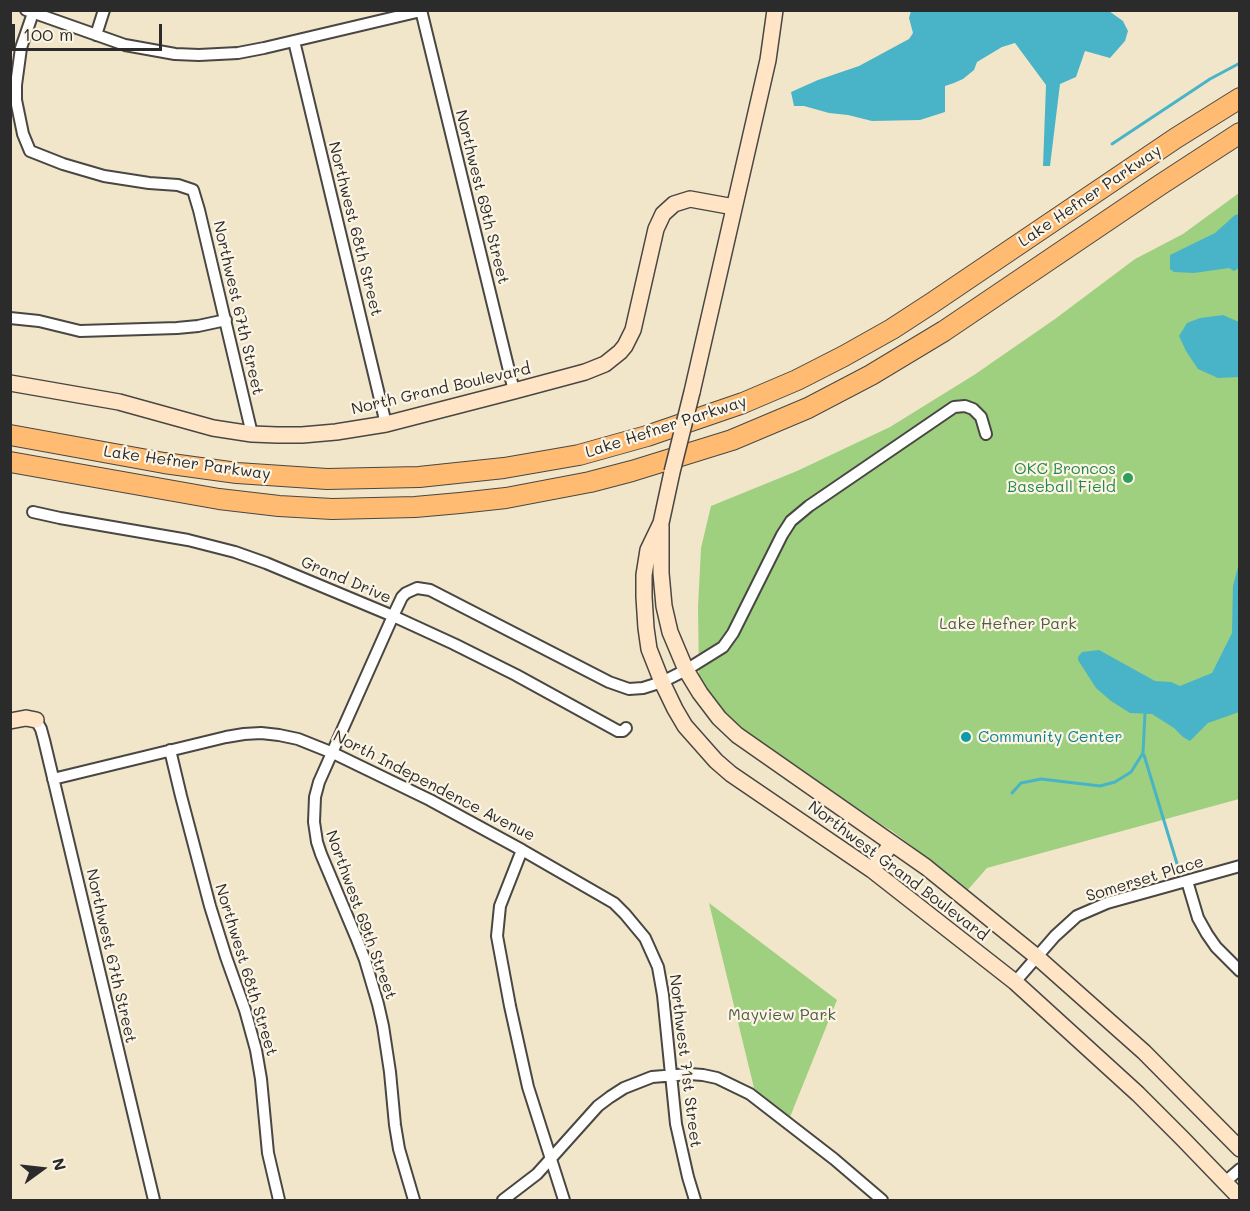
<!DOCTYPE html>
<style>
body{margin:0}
#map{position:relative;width:1250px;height:1211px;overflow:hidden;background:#f2e6ca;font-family:Mali,sans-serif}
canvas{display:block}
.frame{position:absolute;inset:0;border:12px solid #2b2b2b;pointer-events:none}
.north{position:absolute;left:12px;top:1139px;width:60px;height:60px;-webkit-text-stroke:4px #fcf5e5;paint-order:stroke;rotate:75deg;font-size:16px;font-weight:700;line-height:24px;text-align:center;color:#2b2b2b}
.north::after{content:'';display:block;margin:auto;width:21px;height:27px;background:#2b2b2b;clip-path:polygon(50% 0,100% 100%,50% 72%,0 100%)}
.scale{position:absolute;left:12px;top:24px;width:150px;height:27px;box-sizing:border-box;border:3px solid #2b2b2b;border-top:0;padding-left:8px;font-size:18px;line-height:21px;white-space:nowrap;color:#2b2b2b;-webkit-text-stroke:4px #fcf5e5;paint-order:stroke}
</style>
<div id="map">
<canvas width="1250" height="1211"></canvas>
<div class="frame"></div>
<div class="north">N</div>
<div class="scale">100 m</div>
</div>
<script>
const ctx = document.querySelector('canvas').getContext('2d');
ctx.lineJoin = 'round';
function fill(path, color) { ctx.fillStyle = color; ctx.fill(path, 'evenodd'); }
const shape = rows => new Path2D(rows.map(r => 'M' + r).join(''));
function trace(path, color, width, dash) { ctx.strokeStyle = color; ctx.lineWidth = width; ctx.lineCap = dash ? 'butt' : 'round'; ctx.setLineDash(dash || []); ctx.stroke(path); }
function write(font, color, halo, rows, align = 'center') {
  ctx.font = font + ' Mali,sans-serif'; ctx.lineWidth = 4.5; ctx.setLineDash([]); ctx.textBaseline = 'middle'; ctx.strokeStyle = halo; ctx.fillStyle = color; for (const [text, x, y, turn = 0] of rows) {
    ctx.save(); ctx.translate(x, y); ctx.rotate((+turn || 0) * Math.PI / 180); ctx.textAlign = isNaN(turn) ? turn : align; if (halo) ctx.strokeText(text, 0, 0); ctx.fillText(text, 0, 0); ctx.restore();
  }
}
fill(shape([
 [1239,193,1239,799,987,868,965,893,930,860,892,831,879,823,744,731,723,710,708,691,704,689,699,679,698,607,701,548,711,506,797,471,890,427,974,375,1055,319,1135,259,1183,234],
 [709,903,837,1000,790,1117,754,1088]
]), '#9ed07f');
fill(shape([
 [911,11,1109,11,1123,21,1128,31,1125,41,1110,58,1085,51,1076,77,1060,84,1050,166,1043,166,1046,85,1015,43,1002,47,977,62,974,70,963,79,954,83,945,86,945,112,920,120,872,121,848,115,829,113,804,106,794,106,791,92,818,80,859,66,909,39,913,33,909,18],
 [1239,214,1239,268,1234,271,1229,268,1194,273,1174,272,1170,269,1170,255,1215,233,1235,215],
 [1223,315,1239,322,1239,377,1218,378,1198,369,1186,351,1179,336,1187,323,1200,318],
 [1239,563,1239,712,1208,723,1190,741,1183,737,1174,728,1152,714,1130,713,1111,701,1096,688,1078,660,1078,657,1082,652,1099,650,1155,681,1171,682,1180,686,1212,673,1232,633,1233,586]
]), '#49b4c7');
trace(shape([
 [1112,144,1210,79,1240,63],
 [1144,755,1182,880],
 [1012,793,1021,783,1041,779,1100,786,1115,782,1131,772,1143,753,1145,713]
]), '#49b4c7', 3);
const street = shape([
 [26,10,125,45,175,54,199,55,238,53,264,48,421,11],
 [421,10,514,391],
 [33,13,21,48,16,85,16,100,23,134,30,151,63,164,104,176,149,183,178,185,193,190,199,210,252,434],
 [96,35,104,10],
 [294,41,386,424],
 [10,318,39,321,80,331,177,328,198,326,226,320],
 [33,512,60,518,188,540,235,552,266,563,393,616,454,644,516,675,618,731,623,731,626,728],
 [36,720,41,729,44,740,154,1200],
 [170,750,181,796,210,906,226,957,245,1010,256,1050,261,1079,268,1153,279,1200],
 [53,779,226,737,244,734,261,733,279,735,298,739,333,753,430,800,522,850,614,903,625,914,645,938,658,967,663,995,676,1124,688,1177,695,1200],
 [522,850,500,906,497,936,510,1006,528,1087,564,1200],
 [1187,881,1198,918,1207,934,1216,947,1240,971],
 [1015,982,1055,936,1077,916,1107,903,1240,866],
 [1225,1182,1240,1169],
 [414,1200,399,1149,395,1125,390,1072,383,1026,378,1004,365,960,356,937,321,854,317,842,314,822,315,797,319,782,393,616,402,597,406,593,417,588,430,590,609,682,629,689,643,688,662,682,686,670,723,647,733,633,782,535,791,521,809,506,954,407,965,406,973,409,981,417,986,434],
 [503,1200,537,1174,598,1106,610,1097,624,1088,652,1077,689,1074,703,1075,717,1078,750,1094,834,1159,882,1200]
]);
const secondary = shape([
 [10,383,119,402,213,428,252,434,277,435,302,435,336,432,386,424,514,391,585,372,605,364,620,352,625,346,633,330,656,229,663,214,674,204,690,199,734,207],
 [692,392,763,82,768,60,775,10],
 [672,472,661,523,648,550,644,575,644,597,646,628,649,649,662,682,675,709,685,726,716,761,731,774,872,870,1015,982,1138,1094,1182,1138,1240,1198],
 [661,526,661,573,664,606,670,632,686,670,700,693,719,718,737,735,926,867,1037,957,1144,1052,1240,1149],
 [10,721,26,718,36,720],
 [872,870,892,843]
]);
const highway = shape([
 [10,435,164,463,237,473,327,479,419,477,504,468,579,455,647,436,743,403,797,380,844,356,892,329,932,303,1176,138,1240,98],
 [10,462,219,499,279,506,332,509,415,507,460,503,506,498,590,482,632,471,732,440,808,408,871,375,944,331,1160,185,1240,133]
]);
trace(street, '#494743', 14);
trace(secondary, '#494743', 18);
trace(highway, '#494743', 22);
trace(street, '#fff', 10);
trace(secondary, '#ffe4c6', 15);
trace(highway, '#febb71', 20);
const secondaryBridge = shape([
 [672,472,692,392]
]);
trace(secondaryBridge, '#494743', 18, []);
trace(secondaryBridge, '#ffe4c6', 15);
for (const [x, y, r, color] of [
 [1128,478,6,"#2e9e5b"],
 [966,737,6,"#0f9aa8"]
]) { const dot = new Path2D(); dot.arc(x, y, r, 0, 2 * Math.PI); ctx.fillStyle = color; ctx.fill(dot); trace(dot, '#fcf5e5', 2); }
write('16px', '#2b2b2b', '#fcf5e5', [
 ["Lake Hefner Parkway",1090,196,-34],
 ["Northwest 69th Street",482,197,76],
 ["Northwest 68th Street",355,229,76],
 ["Northwest 67th Street",238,308,77],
 ["North Grand Boulevard",441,389,-13],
 ["Lake Hefner Parkway",666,427,-18],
 ["Lake Hefner Parkway",187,463,8],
 ["Grand Drive",346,580,23],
 ["North Independence Avenue",434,786,27],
 ["Northwest Grand Boulevard",898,871,37],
 ["Somerset Place",1145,879,-17],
 ["Northwest 69th Street",361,915,70],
 ["Northwest 67th Street",111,956,77],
 ["Northwest 68th Street",246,970,73],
 ["Northwest 71st Street",685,1061,83]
]);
write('16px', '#27864d', '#fcf5e5', [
 ["OKC Broncos",1116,469],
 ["Baseball Field",1116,487]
], 'right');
write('16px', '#4e5d44', '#fcf5e5', [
 ["Lake Hefner Park",1008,624],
 ["Mayview Park",782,1015]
]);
write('16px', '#0d838f', '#fcf5e5', [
 ["Community Center",978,737]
], 'left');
</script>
